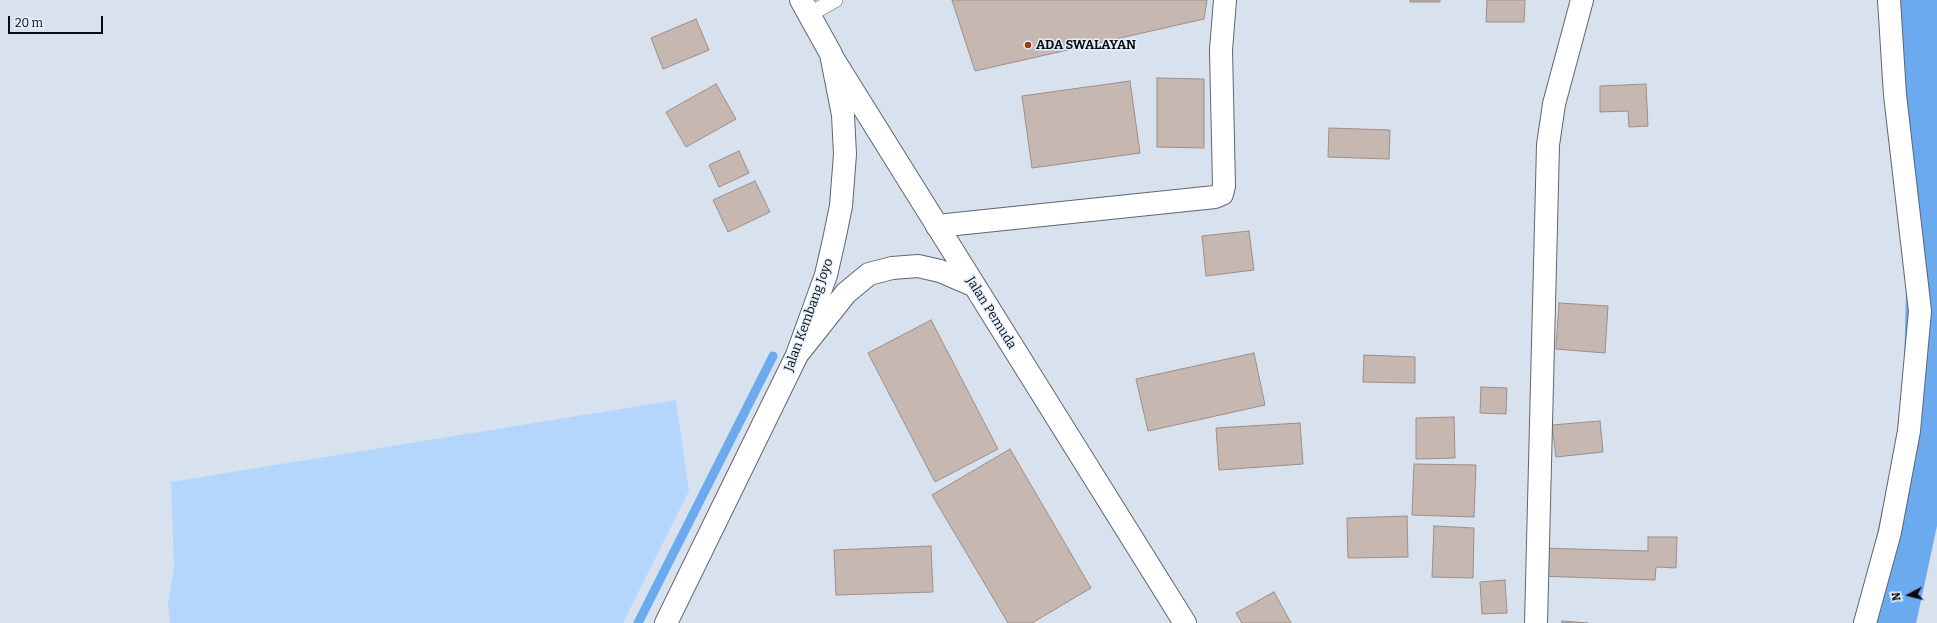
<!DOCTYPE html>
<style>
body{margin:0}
#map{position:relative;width:1937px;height:623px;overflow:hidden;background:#d7e2ee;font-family:Bitter,serif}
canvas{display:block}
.north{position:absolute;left:1889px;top:575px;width:40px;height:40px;-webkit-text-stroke:3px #e4effc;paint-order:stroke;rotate:263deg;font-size:11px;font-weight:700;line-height:16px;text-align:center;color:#080c10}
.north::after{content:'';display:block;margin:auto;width:14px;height:18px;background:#080c10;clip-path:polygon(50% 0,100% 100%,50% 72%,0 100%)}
.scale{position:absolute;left:8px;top:16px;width:95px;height:18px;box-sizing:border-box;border:2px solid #080c10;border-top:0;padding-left:5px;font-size:12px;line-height:14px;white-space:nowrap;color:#080c10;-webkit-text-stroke:3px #e4effc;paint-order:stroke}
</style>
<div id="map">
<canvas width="1937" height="623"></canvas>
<div class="north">N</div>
<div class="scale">20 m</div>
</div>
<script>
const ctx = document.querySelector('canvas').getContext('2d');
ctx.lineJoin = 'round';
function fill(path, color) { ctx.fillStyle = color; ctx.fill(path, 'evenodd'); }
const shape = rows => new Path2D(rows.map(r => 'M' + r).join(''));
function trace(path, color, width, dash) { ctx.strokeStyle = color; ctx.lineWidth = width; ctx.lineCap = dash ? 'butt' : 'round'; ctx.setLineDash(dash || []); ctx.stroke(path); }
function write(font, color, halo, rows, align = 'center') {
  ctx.font = font + ' Bitter,serif'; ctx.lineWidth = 3; ctx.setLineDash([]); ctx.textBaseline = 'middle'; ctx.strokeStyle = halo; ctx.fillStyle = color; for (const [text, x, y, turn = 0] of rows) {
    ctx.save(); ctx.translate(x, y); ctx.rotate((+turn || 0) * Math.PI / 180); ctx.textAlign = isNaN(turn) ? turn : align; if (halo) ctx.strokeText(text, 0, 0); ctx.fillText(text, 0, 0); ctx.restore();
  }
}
fill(shape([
 [676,400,689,491,623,623,170,623,168,604,174,567,171,482]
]), '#b4d6fc');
trace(shape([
 [638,623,773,356]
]), '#6baaee', 9);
trace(shape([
 [1887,623,1931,418,1936,242,1915,0]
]), '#6baaee', 57);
const building = shape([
 [952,0,1207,0,1204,19,975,71,952,0],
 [1410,0,1440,0,1440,2,1410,2,1410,0],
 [1487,0,1525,0,1524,22,1486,22,1487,0],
 [696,19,709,50,663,69,651,38,696,19],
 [1157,78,1204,79,1204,148,1157,147,1157,78],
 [1130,81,1140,153,1032,168,1022,96,1130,81],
 [716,84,736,119,686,147,666,112,716,84],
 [1646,84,1648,126,1629,127,1628,111,1600,112,1600,86,1646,84],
 [1329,128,1390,130,1389,159,1328,157,1329,128],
 [739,151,749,173,719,187,709,165,739,151],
 [755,181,770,212,728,232,713,200,755,181],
 [1249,231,1254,270,1206,276,1202,236,1249,231],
 [1559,303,1608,306,1605,353,1556,349,1559,303],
 [931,320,998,449,935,482,868,353,931,320],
 [1254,353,1265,405,1148,431,1136,379,1254,353],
 [1364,355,1415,357,1415,383,1363,382,1364,355],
 [1481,387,1507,388,1506,414,1480,413,1481,387],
 [1454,417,1455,458,1416,459,1416,418,1454,417],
 [1600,421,1603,452,1556,457,1552,425,1600,421],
 [1300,423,1303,464,1219,470,1216,428,1300,423],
 [1010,449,1091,588,1032,623,1008,623,932,495,1010,449],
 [1414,464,1476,465,1474,517,1412,515,1414,464],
 [1407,516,1408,557,1348,558,1347,518,1407,516],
 [1434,526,1474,528,1473,578,1432,577,1434,526],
 [1648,537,1677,537,1676,568,1656,567,1655,580,1538,576,1539,548,1648,551,1648,537],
 [931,546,933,592,836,595,834,550,931,546],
 [1505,580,1507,613,1482,614,1480,582,1505,580],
 [1274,592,1291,623,1242,623,1236,613,1274,592],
 [1562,621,1588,623,1562,623,1562,621]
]);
fill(building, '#c7b7b1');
trace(building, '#9d8d87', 1);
const service = shape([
 [810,14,835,0]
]);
const minor = shape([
 [937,226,1215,197,1222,194,1224,186,1221,50,1225,0],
 [1536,623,1548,145,1554,104,1582,0],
 [1865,623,1890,532,1909,431,1920,311,1895,95,1889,0]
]);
const secondary = shape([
 [832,57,1185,623],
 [800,351,846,293,869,274,892,268,918,266,940,271,975,286]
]);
const primary = shape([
 [666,623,797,355,826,275,834,240,841,206,845,154,843,115,831,54,801,0]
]);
trace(service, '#5d6771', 16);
trace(minor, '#5d6771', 24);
trace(secondary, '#5d6771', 24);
trace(primary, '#5d6771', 24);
trace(service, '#fff', 15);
trace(minor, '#fff', 22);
trace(secondary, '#fff', 22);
trace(primary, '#fff', 22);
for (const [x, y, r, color] of [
 [1028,45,4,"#a03b0c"]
]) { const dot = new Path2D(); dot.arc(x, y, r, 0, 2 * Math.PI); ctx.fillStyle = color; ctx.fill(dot); trace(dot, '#e4effc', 1.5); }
write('bold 13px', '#080c10', '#e4effc', [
 ["ADA SWALAYAN",1036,45]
], 'left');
write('13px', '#080c10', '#e4effc', [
 ["Jalan Pemuda",991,313,58],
 ["Jalan Kembang Joyo",809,315,-70]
]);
</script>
